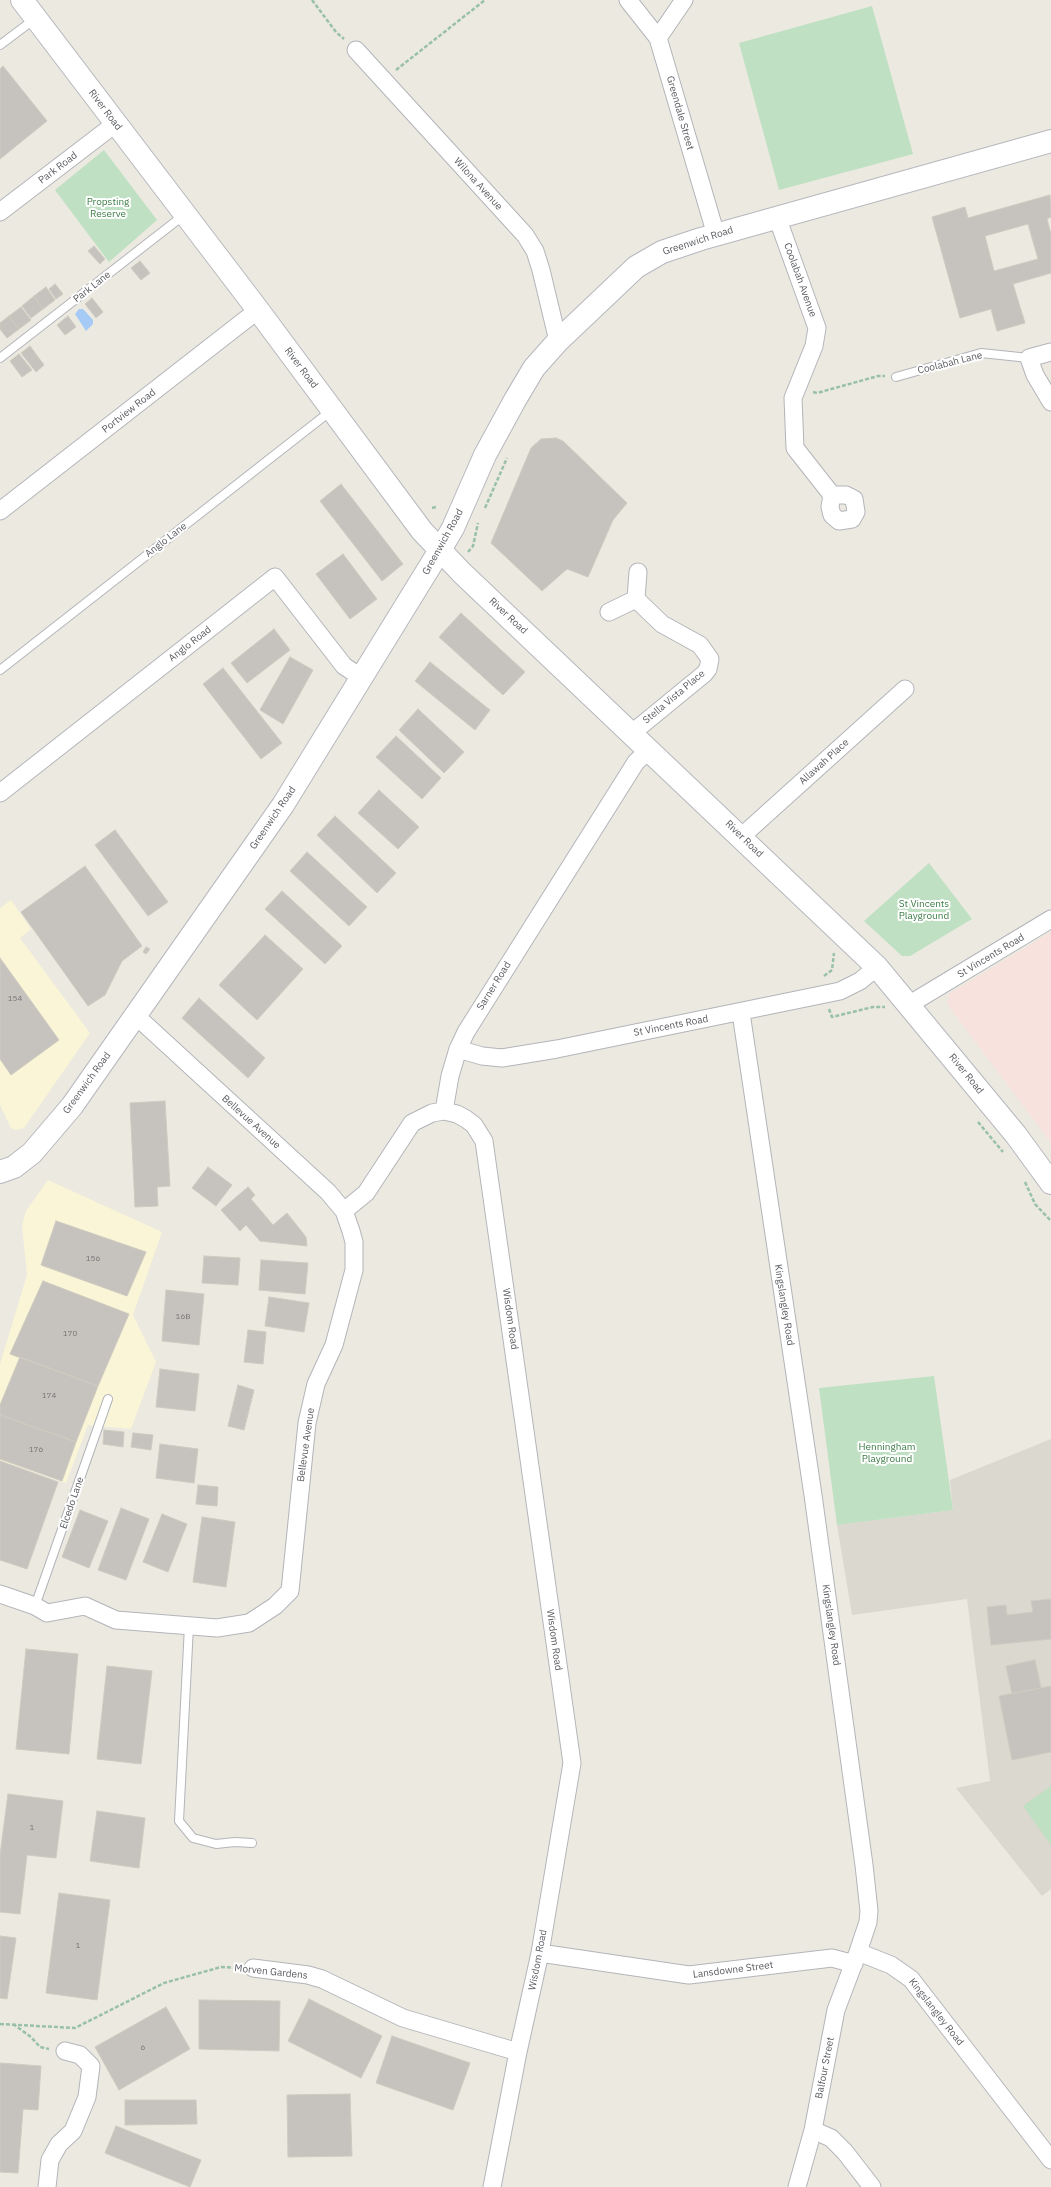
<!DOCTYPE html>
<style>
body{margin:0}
canvas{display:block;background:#ebe9e0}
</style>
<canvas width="1051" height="2187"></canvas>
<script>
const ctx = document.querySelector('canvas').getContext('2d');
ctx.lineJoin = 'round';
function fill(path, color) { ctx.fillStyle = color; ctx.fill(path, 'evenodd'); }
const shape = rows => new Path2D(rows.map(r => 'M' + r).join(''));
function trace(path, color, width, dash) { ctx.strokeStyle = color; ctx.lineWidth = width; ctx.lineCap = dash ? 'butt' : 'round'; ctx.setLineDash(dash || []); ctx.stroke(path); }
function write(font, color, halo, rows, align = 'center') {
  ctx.font = font + ' "IBM Plex Sans",sans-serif'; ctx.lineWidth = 4; ctx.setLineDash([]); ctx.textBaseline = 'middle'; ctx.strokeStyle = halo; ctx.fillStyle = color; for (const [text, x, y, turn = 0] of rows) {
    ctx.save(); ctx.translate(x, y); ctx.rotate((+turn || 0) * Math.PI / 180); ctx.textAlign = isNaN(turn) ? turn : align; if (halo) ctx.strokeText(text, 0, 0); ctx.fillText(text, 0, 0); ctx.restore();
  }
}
fill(shape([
 [11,900,31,929,20,938,90,1033,24,1128,16,1130,11,1128,0,1105,0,908],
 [48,1180,162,1232,133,1315,156,1362,131,1429,88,1425,66,1483,0,1460,0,1364,27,1275,22,1226,26,1211]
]), '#faf5d6');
fill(shape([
 [1051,1439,1051,1889,1042,1896,956,1788,990,1781,967,1599,852,1615,837,1525,953,1510,950,1480]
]), '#dad8cf');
fill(shape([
 [1051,932,1051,1143,947,1004,949,994]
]), '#f7e2dd');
fill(shape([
 [872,6,913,154,779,190,739,43],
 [104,150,157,220,109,262,55,190],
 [929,863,972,919,910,956,902,956,864,921],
 [934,1376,953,1510,837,1525,819,1388],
 [1051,1786,1051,1845,1023,1806]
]), '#bfe0c2');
fill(shape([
 [79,309,83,309,93,320,93,324,86,331,75,314]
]), '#a5caf6');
const building = shape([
 [3,66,47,121,0,159,0,69,3,66],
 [1050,195,1051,217,1047,219,1051,234,1051,273,1013,284,1025,323,997,331,991,309,960,318,932,217,965,207,968,218,1050,195],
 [1028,224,1038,259,994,271,985,236,1028,224],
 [94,246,105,259,100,264,88,251,94,246],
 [140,261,150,273,141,280,131,268,140,261],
 [55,284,63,294,56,299,49,289,55,284],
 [46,287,55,300,43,309,34,296,46,287],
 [34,296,43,309,31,318,22,306,34,296],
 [92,298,103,312,96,318,85,304,92,298],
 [21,307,31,320,19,329,9,316,21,307],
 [9,316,19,329,7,338,0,329,0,323,9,316],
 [68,316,76,327,65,335,57,325,68,316],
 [30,346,44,365,36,372,21,353,30,346],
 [19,354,32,370,22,377,10,361,19,354],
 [556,438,563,441,627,503,613,520,588,577,567,569,542,591,491,543,531,448,541,439,556,438],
 [341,484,403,564,382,581,320,501,341,484],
 [343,554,377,599,350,619,316,574,343,554],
 [461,613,525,672,503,695,439,637,461,613],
 [274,629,290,650,247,683,231,663,274,629],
 [290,657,313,670,283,724,260,710,290,657],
 [430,662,490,710,475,730,415,681,430,662],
 [223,668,282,743,261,759,203,684,223,668],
 [418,709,464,752,444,773,399,730,418,709],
 [396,736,441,778,422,799,376,757,396,736],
 [379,790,419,827,398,849,358,813,379,790],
 [335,816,396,873,377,893,317,835,335,816],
 [115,830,168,902,148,916,95,845,115,830],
 [307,852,367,907,349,926,290,871,307,852],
 [85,866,142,946,122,961,105,995,88,1006,21,912,85,866],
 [282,891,342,946,325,964,265,909,282,891],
 [265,935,303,969,257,1020,219,985,265,935],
 [146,947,150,949,146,954,143,952,146,947],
 [0,958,59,1040,11,1075,0,1059,0,958],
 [199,998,265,1058,248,1078,182,1018,199,998],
 [165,1101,170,1186,157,1187,158,1206,135,1207,130,1103,165,1101],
 [208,1167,232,1185,216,1206,192,1188,208,1167],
 [248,1187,255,1195,251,1199,273,1225,287,1213,306,1237,307,1246,260,1241,246,1225,240,1231,221,1210,248,1187],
 [56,1221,146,1252,127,1296,41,1265,56,1221],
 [204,1256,240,1258,238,1285,202,1283,204,1256],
 [261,1260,308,1263,305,1294,259,1290,261,1260],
 [43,1281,129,1314,98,1386,10,1354,43,1281],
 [166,1290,204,1294,199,1345,162,1341,166,1290],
 [269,1297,309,1303,304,1332,265,1326,269,1297],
 [248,1330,266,1332,263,1364,244,1362,248,1330],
 [20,1357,98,1386,76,1442,0,1415,0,1405,20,1357],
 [160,1369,199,1374,195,1411,156,1407,160,1369],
 [238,1385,254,1390,244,1430,228,1426,238,1385],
 [0,1415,76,1442,62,1481,0,1459,0,1415],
 [104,1430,124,1432,123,1447,103,1444,104,1430],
 [133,1433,153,1435,151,1450,131,1447,133,1433],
 [160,1444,198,1449,194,1483,156,1478,160,1444],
 [0,1461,58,1482,27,1569,0,1560,0,1461],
 [198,1485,218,1487,217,1506,196,1504,198,1485],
 [121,1508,149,1519,126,1580,98,1570,121,1508],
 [80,1510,108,1521,89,1568,62,1557,80,1510],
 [162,1514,187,1524,168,1572,143,1562,162,1514],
 [202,1517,235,1522,226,1587,193,1582,202,1517],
 [1051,1599,1051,1639,991,1645,987,1607,1006,1605,1007,1615,1033,1612,1031,1601,1051,1599],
 [26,1649,78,1654,69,1754,16,1749,26,1649],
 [1035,1660,1041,1688,1012,1694,1006,1666,1035,1660],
 [107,1666,152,1671,141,1764,97,1759,107,1666],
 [1051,1686,1051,1752,1012,1760,999,1696,1051,1686],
 [8,1794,63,1801,56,1858,27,1855,20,1914,0,1912,0,1855,8,1794],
 [97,1811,145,1818,139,1868,90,1861,97,1811],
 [59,1893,110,1900,97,2000,46,1993,59,1893],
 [0,1936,16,1938,7,1999,0,1998,0,1936],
 [309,1999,382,2036,361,2078,288,2041,309,1999],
 [199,2000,280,2001,279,2051,199,2049,199,2000],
 [166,2007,190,2049,119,2090,95,2047,166,2007],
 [392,2036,470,2063,453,2110,376,2083,392,2036],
 [0,2063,41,2066,38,2110,23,2109,18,2173,0,2172,0,2063],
 [350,2094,352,2156,288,2157,287,2095,350,2094],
 [125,2100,196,2100,197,2124,125,2125,125,2100],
 [116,2126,201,2160,190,2187,105,2153,116,2126]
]);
fill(building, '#c6c3be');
trace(building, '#cecbc0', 1);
const lane = shape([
 [0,45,36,18],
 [0,358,184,215],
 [896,377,981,353,1029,358],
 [0,670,332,410],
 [35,1606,108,1399],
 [189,1626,179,1821,193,1838,216,1844,235,1842,252,1843]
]);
const street = shape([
 [628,0,658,38,716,235],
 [658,38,684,0],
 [356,50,525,235,535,251,541,270,558,341],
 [0,212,115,124],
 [777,217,817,328,814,346,793,398,795,448,832,495],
 [1051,352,1029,358,1035,375,1051,402],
 [832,495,846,495,854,499,856,512,852,519,839,521,832,515,830,507,832,495],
 [0,511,258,310],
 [609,612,636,599,638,572],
 [632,733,704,674,708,669,710,659,700,645,662,624,636,599],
 [0,793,275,577,344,666,362,678],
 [742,836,905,689],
 [910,1004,1051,919],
 [741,1013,813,1495,864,1865,869,1911,868,1922,858,1952,836,2010,813,2130,797,2187],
 [458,1049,482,1056,502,1058,557,1049,840,991,860,981,877,967],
 [444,1111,457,1114,466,1119,474,1125,484,1141,572,1763,540,1953,518,2052,492,2187],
 [344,1211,366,1193,412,1123,432,1113,444,1111,450,1076,458,1049,466,1032,636,762,649,750],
 [0,1594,35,1606,47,1613,85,1606,116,1620,217,1628,249,1623,275,1606,290,1591,307,1423,316,1384,334,1345,354,1270,354,1242,351,1231,344,1211,328,1192,135,1015],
 [858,1952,891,1965,911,1979,1051,2160],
 [540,1953,689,1975,832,1958,854,1964],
 [253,1968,308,1975,322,1979,403,2018,518,2052],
 [813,2130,831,2138,845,2152,872,2187],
 [47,2187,50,2160,59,2144,73,2131,87,2097,91,2066,80,2055,65,2051]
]);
const secondary = shape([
 [22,0,258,310,422,531,462,573,877,967,1016,1135,1051,1183],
 [0,1172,14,1167,32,1153,72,1106,283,805,440,550,453,528,485,455,515,400,534,368,558,341,636,267,662,252,701,239,1051,141]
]);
trace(lane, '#b3b5ba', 10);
trace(street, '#b3b5ba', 19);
trace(secondary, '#b6b8be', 24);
trace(shape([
 [312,0,336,32,344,39],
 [396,70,485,0],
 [813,392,817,393,878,376,885,376],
 [432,508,436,507],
 [485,508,507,458],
 [468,552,473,546,478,523],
 [824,976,832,970,834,953],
 [829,1009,832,1017,873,1007,885,1007],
 [978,1122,1003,1152],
 [1025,1182,1035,1204,1051,1221],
 [0,2024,75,2028,164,1983,221,1967,237,1968],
 [13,2024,31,2037,40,2047,49,2049]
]), '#99c0a8', 2.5, [4, 2]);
trace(lane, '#fff', 8);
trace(street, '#fff', 17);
trace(secondary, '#fff', 22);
write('8px', '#747578', null, [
 ["154",15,999],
 ["156",93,1259],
 ["16B",183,1317],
 ["170",70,1334],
 ["174",49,1396],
 ["176",36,1450],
 ["1",32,1828],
 ["1",78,1946],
 ["6",143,2048]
]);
write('10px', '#595b60', '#fff', [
 ["River Road",105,110,53],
 ["Greendale Street",680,113,74],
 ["Park Road",58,168,-37],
 ["Wilona Avenue",478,184,48],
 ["Greenwich Road",698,241,-18],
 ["Coolabah Avenue",800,280,70],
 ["Park Lane",92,287,-38],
 ["Coolabah Lane",950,363,-14],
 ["River Road",301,368,53],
 ["Portview Road",129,411,-38],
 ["Anglo Lane",166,540,-38],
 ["Greenwich Road",443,542,-61],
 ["River Road",508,616,43],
 ["Anglo Road",190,644,-38],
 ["Stella Vista Place",674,697,-40],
 ["Allawah Place",824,762,-42],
 ["Greenwich Road",273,818,-56],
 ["River Road",744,839,44],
 ["St Vincents Road",991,956,-31],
 ["Sarner Road",494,986,-58],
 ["St Vincents Road",671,1026,-11],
 ["River Road",966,1074,51],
 ["Greenwich Road",87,1083,-54],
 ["Bellevue Avenue",251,1122,42],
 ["Kingslangley Road",784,1305,81],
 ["Wisdom Road",510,1319,82],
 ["Bellevue Avenue",306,1445,-82],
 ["Elcedo Lane",72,1503,-71],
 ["Kingslangley Road",831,1625,82],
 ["Wisdom Road",554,1640,82],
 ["Wisdom Road",538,1960,-79],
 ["Lansdowne Street",733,1970,-7],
 ["Morven Gardens",271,1972,6],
 ["Kingslangley Road",936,2012,52],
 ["Balfour Street",825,2068,-79]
]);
write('10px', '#3b7c45', '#fff', [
 ["Propsting",108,202],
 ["Reserve",108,214],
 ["St Vincents",924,904],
 ["Playground",924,916],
 ["Henningham",887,1447],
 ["Playground",887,1459]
]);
</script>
